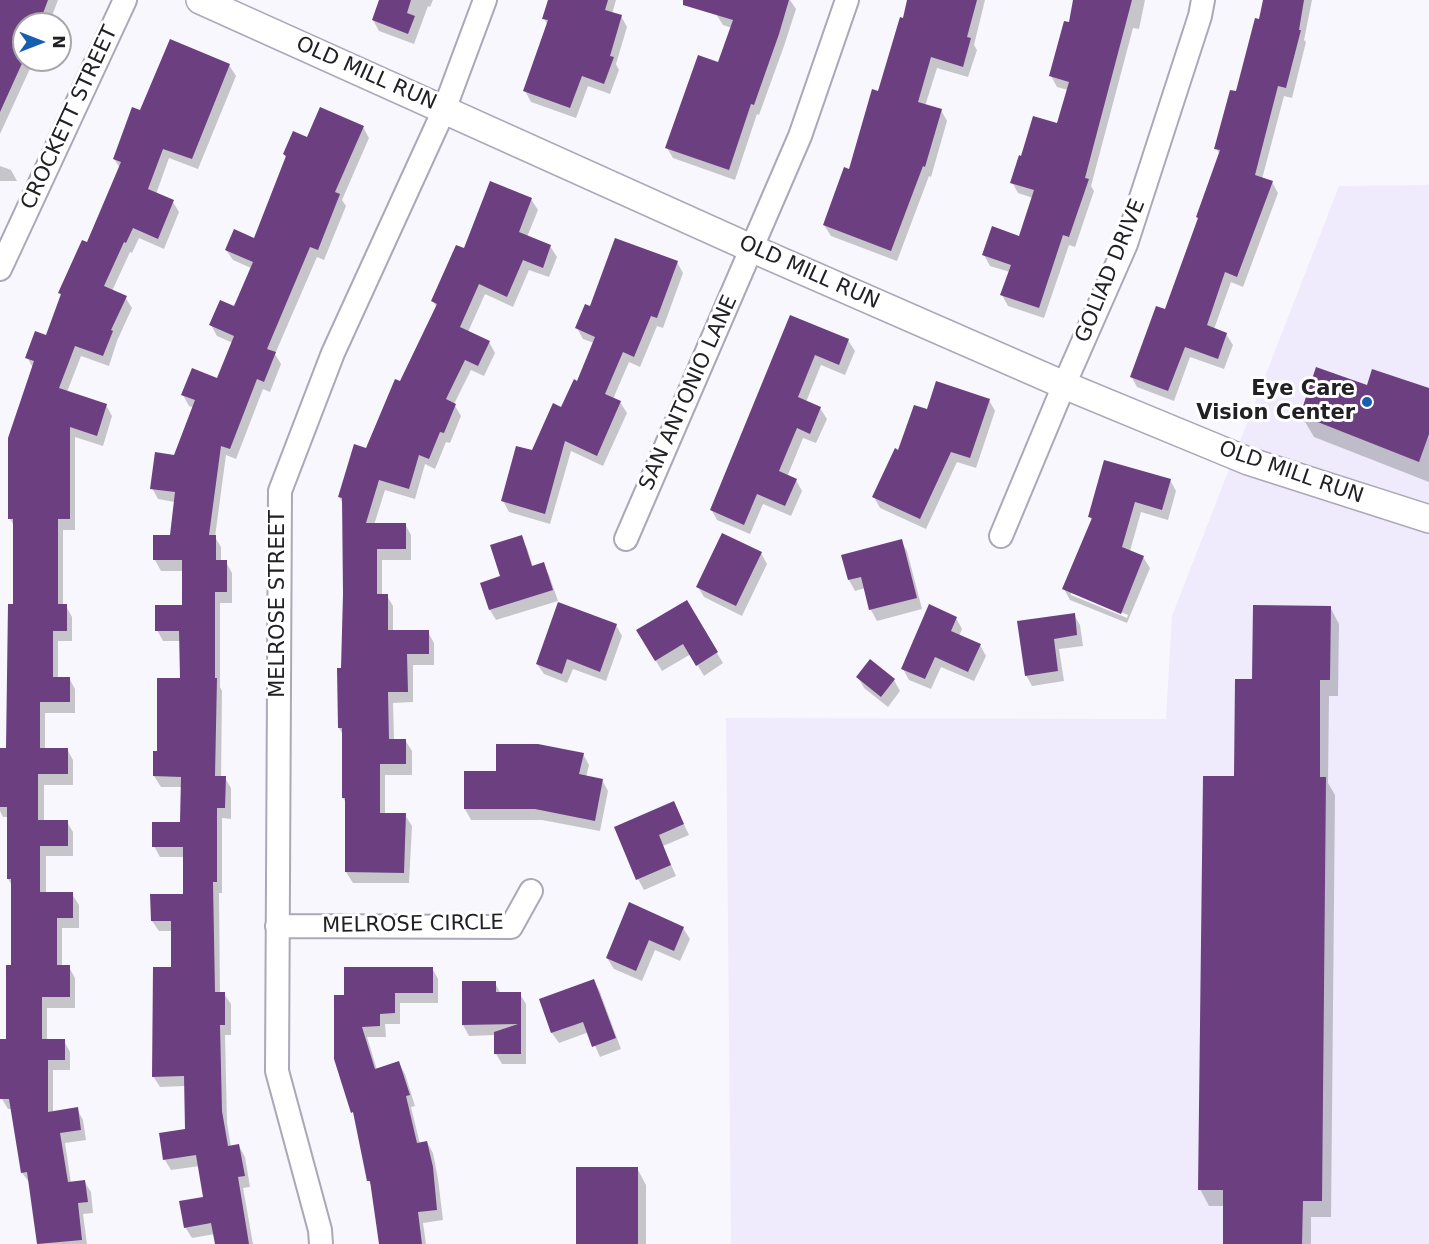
<!DOCTYPE html>
<style>
body{margin:0}
#map{position:relative;width:1429px;height:1244px;overflow:hidden;background:#f8f7fd;font-family:"DejaVu Sans",sans-serif}
canvas{display:block}
.north{position:absolute;left:12px;top:12px;width:60px;height:60px;box-sizing:border-box;background:#fff;border:2px solid #a6a6a8;border-radius:50%;rotate:90deg;font-size:16px;font-weight:700;line-height:24px;text-align:center;color:#212025}
.north::after{content:'';display:block;margin:auto;width:21px;height:27px;background:#165fae;clip-path:polygon(50% 0,100% 100%,50% 72%,0 100%)}
</style>
<div id="map">
<canvas width="1429" height="1244"></canvas>
<div class="north">N</div>
</div>
<script>
const ctx = document.querySelector('canvas').getContext('2d');
ctx.lineJoin = 'round';
function fill(path, color) { ctx.fillStyle = color; ctx.fill(path, 'evenodd'); }
const shape = rows => new Path2D(rows.map(r => 'M' + r).join(''));
function trace(path, color, width, dash) { ctx.strokeStyle = color; ctx.lineWidth = width; ctx.lineCap = dash ? 'butt' : 'round'; ctx.setLineDash(dash || []); ctx.stroke(path); }
function write(font, color, halo, rows, align = 'center') {
  ctx.font = font + ' "DejaVu Sans",sans-serif'; ctx.lineWidth = 6; ctx.setLineDash([]); ctx.textBaseline = 'middle'; ctx.strokeStyle = halo; ctx.fillStyle = color; for (const [text, x, y, turn = 0] of rows) {
    ctx.save(); ctx.translate(x, y); ctx.rotate((+turn || 0) * Math.PI / 180); ctx.textAlign = isNaN(turn) ? turn : align; if (halo) ctx.strokeText(text, 0, 0); ctx.fillText(text, 0, 0); ctx.restore();
  }
}
fill(shape([
 [1429,185,1429,1244,731,1244,726,718,1166,719,1172,616,1339,186]
]), '#efebfd');
fill(shape([
 [5,0,58,0,49,24,24,24,24,60,34,60,0,134,0,2],
 [381,0,433,0,430,7,428,6,414,44,379,31,373,20],
 [549,0,616,0,612,14,621,16,627,27,616,64,619,70,610,94,588,86,576,118,531,102,525,91,548,26,544,18],
 [721,0,790,0,796,9,784,46,759,115,757,114,735,180,673,158,667,148,719,63,732,28,723,25,716,14],
 [909,0,985,0,974,45,977,50,968,77,937,68,925,106,941,110,947,121,931,177,929,176,897,261,831,236,824,225,850,171,879,93],
 [1075,0,1145,0,1139,29,1133,28,1091,186,1094,191,1075,247,1069,245,1044,318,1008,306,1002,295,1010,272,990,266,984,255,1020,238,1033,198,1018,193,1012,182,1058,124,1068,90,1057,87,1051,76,1070,24],
 [1265,0,1312,0,1304,40,1306,42,1292,98,1284,96,1262,179,1272,182,1278,193,1243,287,1231,282,1214,329,1226,334,1233,345,1224,369,1190,357,1174,401,1137,387,1131,376,1166,311,1220,155,1216,148,1261,21],
 [229,65,236,76,198,169,169,158,156,194,173,202,179,212,164,249,139,238,132,253,130,252,112,291,125,297,132,308,117,341,109,366,81,356,67,392,106,405,112,416,103,446,75,437,75,530,63,530,63,606,66,606,72,617,72,641,58,641,58,678,69,678,75,689,75,713,45,713,45,749,67,749,73,760,73,785,44,785,44,822,67,822,73,832,73,856,46,856,46,894,72,894,79,905,79,928,62,928,62,967,69,967,75,978,75,1008,47,1008,47,1041,64,1041,70,1052,70,1070,53,1070,53,1113,77,1109,83,1120,86,1140,65,1143,71,1183,84,1181,91,1192,93,1213,83,1214,87,1244,38,1244,30,1183,22,1173,12,1109,8,1109,2,1099,13,967,13,887,8,879,8,817,3,817,0,811,0,749,7,749,14,606,14,526,10,519,33,368,27,357,47,337,62,296,59,293,87,244,120,168,114,159,141,112],
 [363,127,369,138,342,200,346,206,324,260,317,257,275,354,281,364,270,392,263,389,236,459,226,455,215,537,221,547,221,562,226,562,232,573,232,603,220,603,220,687,222,691,221,778,225,778,231,788,231,819,222,818,222,893,219,893,220,994,224,994,231,1004,231,1035,225,1035,227,1123,231,1147,239,1146,245,1157,250,1187,243,1188,253,1244,216,1244,215,1234,192,1238,185,1227,205,1199,200,1166,171,1170,165,1160,187,1130,185,1086,160,1087,153,1076,173,969,172,931,159,931,152,921,185,896,185,857,160,857,154,846,182,823,182,787,161,787,154,776,158,752,181,680,181,641,163,641,157,630,183,606,183,571,161,571,155,560,171,536,175,502,158,499,152,488,175,456,194,408,189,406,183,395,218,380,233,343,217,336,211,325,235,308,251,268,233,260,226,250,255,240,287,159,284,154,308,139],
 [0,166,11,170,17,181,0,181],
 [531,199,538,210,527,237,550,246,557,257,549,277,529,270,513,307,485,294,468,332,489,342,495,353,484,376,471,370,454,404,461,416,450,443,446,442,435,469,425,464,415,499,385,490,374,525,405,524,411,535,411,560,382,560,382,596,387,596,393,606,393,631,428,632,434,643,434,665,413,665,413,702,393,703,394,740,405,740,412,751,412,775,385,775,385,815,405,815,412,826,409,883,353,883,346,872,347,804,343,798,343,735,339,728,338,670,343,670,344,594,343,504,339,496,367,450,401,383,437,308,433,301,465,250],
 [677,262,683,273,663,328,657,326,640,367,629,362,613,399,620,402,627,413,603,466,571,451,550,524,509,512,503,501,578,383,594,343,583,339,577,328,591,308],
 [791,317,848,340,855,351,845,375,821,365,806,402,820,408,827,419,816,443,803,438,787,477,796,480,802,491,791,516,763,504,750,534,717,520,711,509],
 [1368,387,1429,389,1429,482,1314,437,1301,415],
 [989,400,995,411,976,468,957,462,926,529,880,508,874,497,899,452,928,411],
 [1170,480,1176,491,1168,520,1141,512,1130,551,1143,557,1150,568,1127,623,1070,600,1064,589,1092,521,1090,517],
 [1071,591,1128,615,1127,618,1071,595],
 [521,537,527,548,533,567,543,564,549,575,558,601,496,620,490,610,502,577],
 [901,541,907,551,922,609,877,621,871,610,865,588,855,591,849,580,843,556],
 [761,553,767,564,742,616,704,597,698,587],
 [686,602,723,663,704,676,691,654,662,671,638,631],
 [1330,607,1339,624,1338,696,1329,696,1328,783,1335,795,1331,1217,1311,1217,1311,1244,1224,1244,1225,1206,1209,1206,1200,1189,1235,778,1254,681],
 [1074,615,1080,625,1083,646,1059,649,1064,681,1032,686,1026,675,1018,622],
 [956,618,962,629,959,636,980,645,986,656,974,681,941,667,931,689,909,680,903,669],
 [616,625,622,636,606,681,573,669,567,683,544,674,537,664],
 [858,677,894,680,900,691,888,707,864,688],
 [583,754,589,765,586,777,602,780,608,791,600,831,542,820,471,820,465,809],
 [674,803,689,835,663,846,676,876,644,890,638,879],
 [630,904,683,928,690,939,680,961,655,950,642,981,614,969,607,958],
 [432,968,438,979,438,1003,400,1003,400,1024,385,1024,386,1037,367,1037,377,1070,399,1063,405,1074,415,1106,411,1107,420,1144,427,1142,433,1153,438,1179,443,1220,423,1223,426,1244,380,1244,373,1188,369,1181,355,1118,336,1059,346,997],
 [594,981,600,992,621,1049,600,1057,589,1032,559,1043,552,1033,541,1000],
 [495,983,501,994,520,994,526,1004,526,1064,502,1064,496,1054,496,1035,469,1036,463,1025],
 [637,1168,646,1185,646,1244,578,1244]
]), '#0003');
fill(shape([
 [0,0,48,0,39,24,24,24,24,59,0,112],
 [379,0,411,0,407,13,415,16,408,34,372,20],
 [548,0,608,0,605,10,622,15,610,56,614,57,604,84,582,76,570,108,523,91,548,20,542,19],
 [683,0,789,0,779,34,754,105,751,104,729,170,665,148,698,55,718,62,733,20,683,5],
 [907,0,977,0,967,37,971,38,963,67,931,57,918,102,942,109,925,167,923,166,891,251,823,225,844,167,849,169,872,89,878,91,900,17,903,18],
 [1073,0,1132,0,1085,178,1089,179,1069,237,1063,235,1039,308,1000,295,1011,265,982,255,992,226,1019,236,1034,190,1010,183,1019,155,1021,156,1033,116,1057,123,1069,82,1049,76,1064,21,1069,22],
 [1263,0,1304,0,1299,30,1301,30,1286,88,1278,86,1255,175,1273,181,1237,277,1225,272,1207,325,1227,333,1218,359,1185,347,1168,391,1130,377,1156,306,1165,309,1198,218,1196,217,1220,150,1214,149,1230,90,1236,91,1255,18,1259,19],
 [170,39,230,64,192,159,163,149,148,189,174,200,158,239,133,228,126,243,124,242,104,286,127,296,111,330,113,331,103,356,75,346,59,388,107,404,97,436,70,427,70,519,58,519,58,604,67,604,67,631,53,631,53,677,70,677,70,702,40,702,40,748,68,748,68,774,38,774,38,820,68,820,68,846,40,846,40,892,73,892,73,918,57,918,57,965,70,965,70,997,42,997,42,1039,65,1039,65,1060,48,1060,48,1112,78,1107,81,1130,60,1133,68,1182,85,1180,88,1202,78,1203,82,1240,37,1244,27,1172,21,1173,9,1099,0,1099,0,1039,6,1039,6,965,11,965,11,879,7,879,7,807,0,807,0,748,6,748,8,604,13,604,13,519,8,519,8,438,34,361,25,358,35,331,46,335,61,294,58,293,82,240,87,242,121,162,113,159,132,107,140,110],
 [320,107,364,126,335,192,340,194,318,250,310,247,267,349,276,352,264,382,257,379,230,449,221,446,209,535,216,535,216,560,227,560,227,592,215,592,215,678,217,678,215,776,226,776,225,808,217,808,217,882,213,882,215,992,225,992,225,1025,220,1025,222,1111,228,1146,239,1144,245,1176,238,1177,249,1244,215,1244,211,1223,184,1228,179,1201,203,1197,196,1155,163,1160,159,1133,185,1129,184,1076,152,1077,153,967,171,967,171,921,151,921,150,894,183,894,183,847,152,847,152,822,180,822,181,777,153,776,153,751,157,751,157,678,180,678,179,631,155,631,155,605,182,605,182,560,153,560,153,535,170,535,175,492,150,489,155,452,174,455,195,400,181,395,192,368,217,378,234,336,209,325,220,300,234,306,253,262,225,250,234,229,254,238,286,156,283,154,293,131,307,137],
 [490,181,532,198,519,232,551,245,543,268,523,260,507,297,479,284,460,327,490,341,478,366,465,360,446,399,456,404,444,433,440,432,429,459,419,455,409,489,379,480,366,523,406,523,406,549,377,549,377,594,388,594,388,630,429,630,429,654,407,654,408,692,388,692,389,739,406,739,406,764,380,764,380,813,406,813,404,873,345,872,345,798,342,798,342,728,338,728,337,668,341,668,343,594,342,498,338,497,354,444,366,448,395,379,400,381,437,304,431,301,456,245,464,248],
 [615,238,678,261,657,318,651,316,634,357,623,352,605,394,621,401,597,456,565,441,545,514,501,501,516,446,532,450,553,403,561,407,574,379,577,381,595,337,575,328,585,304,590,306],
 [790,315,849,339,839,365,815,355,798,397,821,407,810,434,797,428,779,471,797,479,785,506,757,494,744,525,710,510],
 [1316,367,1367,385,1372,369,1429,388,1429,434,1419,462,1300,415],
 [936,381,990,399,970,458,951,452,920,519,872,497,895,448,898,450,914,405,927,409],
 [1104,460,1171,479,1162,510,1135,502,1122,547,1144,556,1121,614,1062,589,1092,518,1088,517],
 [722,533,762,552,736,606,696,587],
 [522,535,532,566,544,562,553,590,489,610,480,583,500,576,490,545],
 [902,539,917,598,869,610,861,577,848,580,841,555],
 [687,600,718,652,696,666,683,644,655,661,636,630],
 [558,602,617,624,600,672,567,659,562,674,536,664],
 [929,604,957,617,951,631,981,644,968,672,935,657,925,679,901,669],
 [1253,605,1331,606,1330,680,1320,680,1320,777,1326,777,1322,1201,1303,1201,1302,1244,1223,1244,1223,1190,1198,1190,1203,776,1234,776,1235,679,1252,679],
 [1075,613,1077,635,1054,639,1058,671,1025,676,1017,621],
 [870,659,895,679,881,697,856,677],
 [496,744,538,744,584,753,579,774,603,779,595,821,535,809,464,809,464,771,496,771],
 [674,801,684,824,659,835,671,865,636,880,614,827],
 [629,902,684,927,674,951,649,940,636,971,606,958],
 [344,967,433,967,433,993,395,993,395,1013,380,1014,380,1026,362,1027,375,1069,399,1061,410,1095,406,1096,417,1143,427,1141,433,1167,437,1210,418,1212,422,1244,379,1244,370,1181,367,1181,353,1112,351,1113,334,1059,334,995,344,995],
 [594,979,616,1038,592,1047,583,1022,551,1033,539,999],
 [462,981,496,981,496,992,521,992,521,1054,494,1054,494,1032,518,1024,462,1025],
 [576,1167,638,1167,638,1244,576,1244]
]), '#6c3f81');
const minor = shape([
 [0,269,125,0],
 [1001,536,1064,385,1126,244,1200,16,1203,0],
 [626,539,800,136,847,0],
 [277,926,511,927,531,891],
 [321,1244,320,1230,277,1071,280,491,333,353,444,110,485,0]
]);
const tertiary = shape([
 [200,0,753,249,1064,385,1248,461,1429,519]
]);
trace(minor, '#aba8b7', 26);
trace(tertiary, '#aba8b7', 30);
trace(minor, '#fff', 22);
trace(tertiary, '#fff', 27);
for (const [x, y, r, color] of [
 [1367,402,6,"#165fae"]
]) { const dot = new Path2D(); dot.arc(x, y, r, 0, 2 * Math.PI); ctx.fillStyle = color; ctx.fill(dot); trace(dot, '#fff', 2); }
write('21px', '#212025', '#fff', [
 ["OLD MILL RUN",366,74,24],
 ["CROCKETT STREET",70,118,-65],
 ["GOLIAD DRIVE",1111,271,-68],
 ["OLD MILL RUN",809,273,24],
 ["SAN ANTONIO LANE",689,393,-66],
 ["OLD MILL RUN",1291,473,19],
 ["MELROSE STREET",279,604,-90],
 ["MELROSE CIRCLE",413,925,-1]
]);
write('bold 21px', '#212025', '#fff', [
 ["Eye Care",1355,390],
 ["Vision Center",1355,414]
], 'right');
</script>
